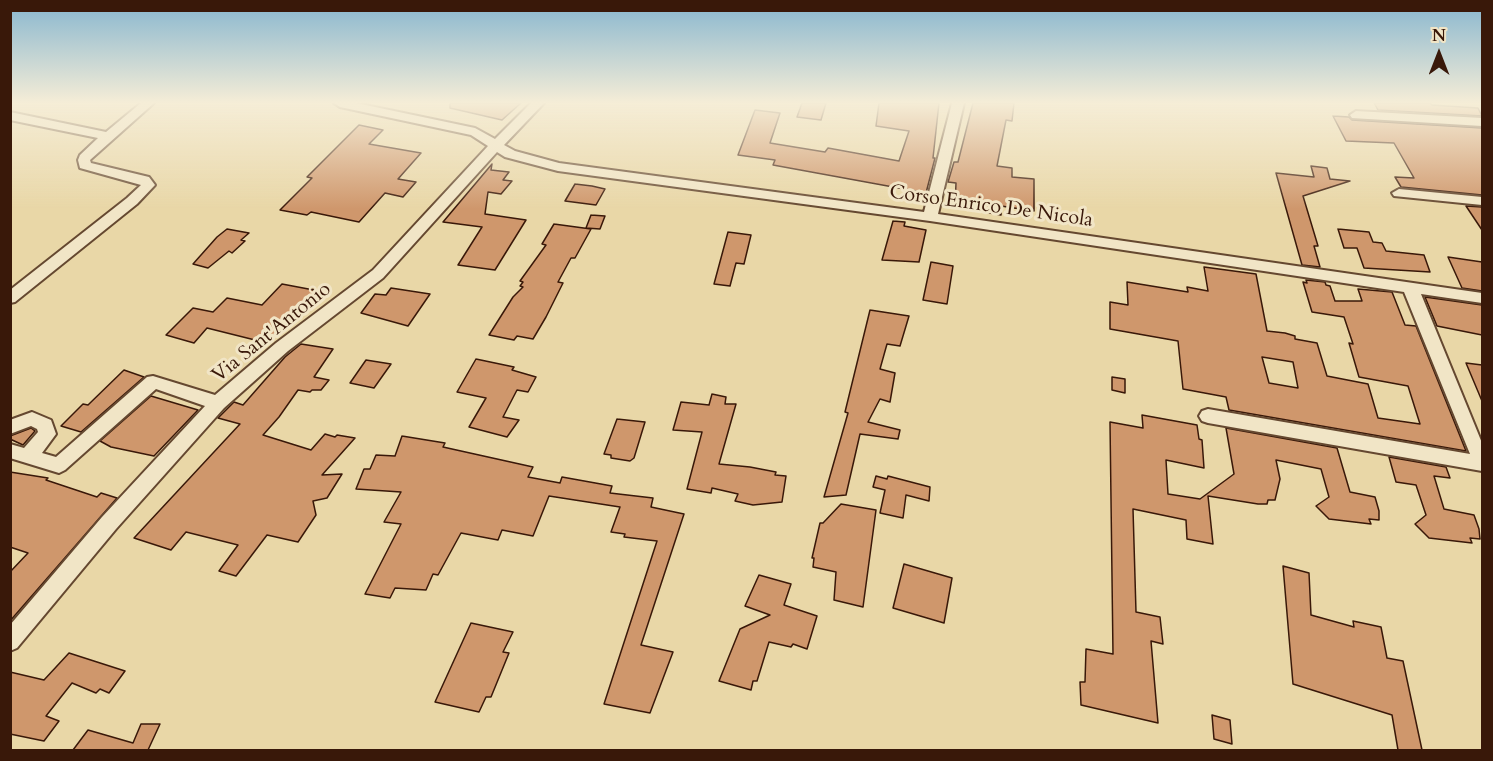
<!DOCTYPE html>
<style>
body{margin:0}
#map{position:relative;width:1493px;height:761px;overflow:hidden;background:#e9d7a7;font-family:Cardo,serif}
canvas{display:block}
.frame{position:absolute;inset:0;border:12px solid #391809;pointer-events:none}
.north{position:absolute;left:1409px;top:24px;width:60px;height:60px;-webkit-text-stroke:4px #f1e5c6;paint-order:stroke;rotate:0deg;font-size:16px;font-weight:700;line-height:24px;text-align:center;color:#391809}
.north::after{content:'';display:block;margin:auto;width:21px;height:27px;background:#391809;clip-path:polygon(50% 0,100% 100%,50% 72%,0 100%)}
</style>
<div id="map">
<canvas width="1493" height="761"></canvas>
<div class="frame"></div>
<div class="north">N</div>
</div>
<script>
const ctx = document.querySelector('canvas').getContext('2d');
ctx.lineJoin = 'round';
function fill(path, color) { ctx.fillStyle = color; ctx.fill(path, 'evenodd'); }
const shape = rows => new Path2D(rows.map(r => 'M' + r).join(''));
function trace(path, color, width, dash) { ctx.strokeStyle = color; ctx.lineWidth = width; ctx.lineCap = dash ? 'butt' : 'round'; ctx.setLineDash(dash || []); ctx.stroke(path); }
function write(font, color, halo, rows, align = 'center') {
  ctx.font = font + ' Cardo,serif'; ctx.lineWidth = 6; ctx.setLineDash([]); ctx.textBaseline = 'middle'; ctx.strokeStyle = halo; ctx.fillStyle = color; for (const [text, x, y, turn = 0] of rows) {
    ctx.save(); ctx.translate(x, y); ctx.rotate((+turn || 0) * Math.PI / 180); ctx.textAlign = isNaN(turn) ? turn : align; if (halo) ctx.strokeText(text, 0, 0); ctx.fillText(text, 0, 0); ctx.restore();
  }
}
const building = shape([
 [450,103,521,103,502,120,450,108,450,103],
 [802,103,826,103,821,120,797,117,802,103],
 [879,103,939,103,933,158,935,158,926,193,773,165,775,160,738,155,755,110,780,113,770,143,825,152,828,148,899,161,909,131,876,126,879,103],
 [973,103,1014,103,1012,121,1006,120,997,166,1012,168,1012,177,1034,179,1034,211,1001,206,1001,215,955,207,956,183,948,182,954,162,958,162,973,103],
 [1374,103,1430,103,1432,105,1478,108,1482,116,1378,110,1374,103],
 [1333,116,1349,117,1352,120,1482,128,1482,195,1401,187,1395,177,1414,178,1394,143,1346,141,1333,116],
 [359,125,383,130,369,144,421,153,398,179,416,182,403,197,385,193,359,222,311,212,307,215,280,210,312,178,307,177,359,125],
 [492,164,491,170,509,172,503,180,512,181,501,194,488,192,485,214,526,220,495,270,458,265,482,227,443,222,492,164],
 [1311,166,1327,168,1330,179,1350,181,1303,196,1318,246,1314,246,1320,267,1302,265,1276,173,1314,177,1311,166],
 [575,184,592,186,605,189,596,205,565,201,575,184],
 [1466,206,1482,207,1482,230,1466,206],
 [591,215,605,216,600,229,586,228,591,215],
 [893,221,905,222,904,226,926,230,919,262,882,260,893,221],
 [554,224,591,229,575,258,571,258,558,282,563,283,546,317,533,339,517,336,514,340,489,335,513,297,523,287,520,286,523,282,520,281,546,245,542,244,554,224],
 [227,229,249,233,241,240,245,241,232,253,229,251,208,268,193,264,217,237,227,229],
 [1338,229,1369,232,1373,242,1382,243,1386,251,1424,255,1430,272,1364,268,1357,248,1344,248,1338,229],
 [728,232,751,235,744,264,736,263,730,286,714,284,728,232],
 [1448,257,1482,262,1482,291,1462,288,1448,257],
 [931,262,953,266,947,304,923,300,931,262],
 [1204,267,1256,274,1267,331,1285,333,1295,336,1295,339,1317,343,1327,376,1368,384,1378,418,1420,424,1408,386,1359,377,1349,343,1353,344,1344,317,1312,312,1303,282,1307,283,1306,280,1325,282,1326,285,1330,286,1335,301,1362,301,1358,289,1392,292,1405,325,1416,326,1466,451,1229,410,1226,397,1183,389,1178,341,1110,329,1110,302,1128,305,1127,282,1188,292,1187,287,1208,291,1204,267],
 [1262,357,1293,362,1298,388,1269,383,1262,357],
 [282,284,319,291,267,343,207,328,194,343,166,335,193,308,213,312,227,298,262,305,282,284],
 [391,288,430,294,408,326,361,313,375,294,386,295,391,288],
 [1425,297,1482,305,1482,335,1437,326,1425,297],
 [870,310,909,316,900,346,887,344,880,369,895,373,890,402,880,399,868,422,900,430,898,439,860,434,846,495,824,497,848,413,845,412,870,310],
 [301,344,333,349,314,377,329,380,321,390,312,390,310,392,298,390,279,417,263,435,311,450,325,434,335,437,337,435,355,438,322,475,342,474,327,498,313,501,316,515,298,542,267,535,236,576,219,571,238,545,186,532,171,550,134,538,240,424,218,418,234,402,243,405,285,357,301,344],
 [476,359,514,367,512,370,536,377,528,392,517,390,503,417,519,420,507,437,469,427,486,398,457,392,476,359],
 [366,360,391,364,374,388,350,383,366,360],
 [1466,363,1482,365,1482,401,1466,363],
 [124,370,144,377,81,432,61,426,83,404,88,405,124,370],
 [1112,377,1125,379,1125,393,1112,390,1112,377],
 [712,394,726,397,725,404,736,404,719,464,750,467,776,472,775,475,786,476,782,502,753,505,735,501,738,494,712,488,711,493,687,489,702,432,673,430,681,402,709,405,712,394],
 [151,396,198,410,154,456,111,447,100,441,151,396],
 [1142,415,1197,425,1199,439,1202,440,1204,468,1166,460,1168,494,1200,499,1234,474,1226,428,1337,448,1350,492,1375,497,1379,511,1379,520,1369,519,1371,524,1329,519,1316,506,1329,497,1321,469,1276,460,1280,479,1275,500,1268,500,1267,504,1258,504,1208,496,1213,544,1187,539,1186,520,1133,509,1136,612,1160,617,1163,644,1151,641,1158,723,1081,705,1080,682,1085,682,1086,649,1113,654,1110,422,1143,428,1142,415],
 [617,419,645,422,634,458,630,461,611,458,611,455,604,454,617,419],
 [31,428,35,431,23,445,10,439,10,436,31,428],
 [402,436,445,443,443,447,533,467,528,477,560,483,562,477,612,486,610,493,653,498,651,507,684,514,641,645,673,652,650,713,604,704,657,541,624,537,625,534,611,532,620,507,549,496,533,536,502,530,498,540,461,533,438,575,433,574,426,590,395,588,390,598,365,594,401,524,384,522,401,492,356,489,364,469,370,469,376,455,395,456,402,436],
 [1389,457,1446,467,1450,478,1434,476,1444,509,1474,515,1479,529,1480,539,1470,538,1472,543,1429,538,1415,524,1426,515,1416,485,1396,482,1389,457],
 [10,472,48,478,46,480,97,497,101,493,117,498,10,621,10,572,28,553,10,547,10,472],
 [876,476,887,479,888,476,930,487,929,501,906,495,903,518,880,513,885,490,873,487,876,476],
 [841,504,876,510,863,607,834,600,836,572,813,567,814,558,812,558,820,523,823,523,841,504],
 [904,564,952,578,944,623,893,608,904,564],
 [1283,566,1309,573,1311,615,1354,627,1353,621,1381,627,1387,658,1403,661,1422,750,1398,750,1392,715,1293,684,1283,566],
 [759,575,791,584,784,605,817,616,807,649,793,644,791,647,769,642,757,681,753,681,751,690,719,681,740,629,770,615,745,606,759,575],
 [471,623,513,632,503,652,509,653,491,697,486,697,479,712,435,702,471,623],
 [69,653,125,671,109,693,100,689,96,693,72,683,46,716,59,721,44,741,10,734,10,672,44,680,69,653],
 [1212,715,1230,720,1232,744,1214,739,1212,715],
 [141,724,160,724,148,750,73,750,88,730,133,743,141,724]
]);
fill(building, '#cf976c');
trace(building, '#391809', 1.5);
const minor = shape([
 [141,103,154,103,90,160,91,163,149,177,155,185,137,204,15,302,10,303,10,290,127,198,141,185,80,168,78,160,80,155,98,138,10,120,10,112,106,132,141,103],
 [334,103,356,103,475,128,495,139,531,103,544,103,504,145,515,151,559,163,924,212,952,103,964,103,938,214,1482,293,1482,303,1421,294,1482,443,1482,471,1208,423,1202,421,1199,416,1202,411,1208,409,1470,454,1404,292,930,221,558,171,505,157,497,152,383,278,288,351,224,408,116,529,17,648,10,651,10,625,102,517,205,406,156,389,65,470,59,473,10,458,10,444,24,448,38,432,37,429,31,426,10,434,10,420,32,412,51,420,56,434,42,453,56,457,147,377,153,376,215,395,276,343,373,270,488,146,471,135,340,107,334,103],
 [1356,111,1482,118,1482,126,1352,118,1350,115,1356,111],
 [1399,189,1482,197,1482,205,1394,196,1392,193,1399,189]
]);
trace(minor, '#654830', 4);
fill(minor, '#f1e5c6');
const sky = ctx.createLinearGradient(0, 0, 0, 209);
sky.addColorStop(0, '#87b6cf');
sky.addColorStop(0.49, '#f5edd7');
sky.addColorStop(1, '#f5edd700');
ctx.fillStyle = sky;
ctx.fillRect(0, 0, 1493, 209);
write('20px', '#391809', '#f1e5c6', [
 ["Corso Enrico De Nicola",991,207,8],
 ["Via Sant'Antonio",272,333,-39]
]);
</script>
